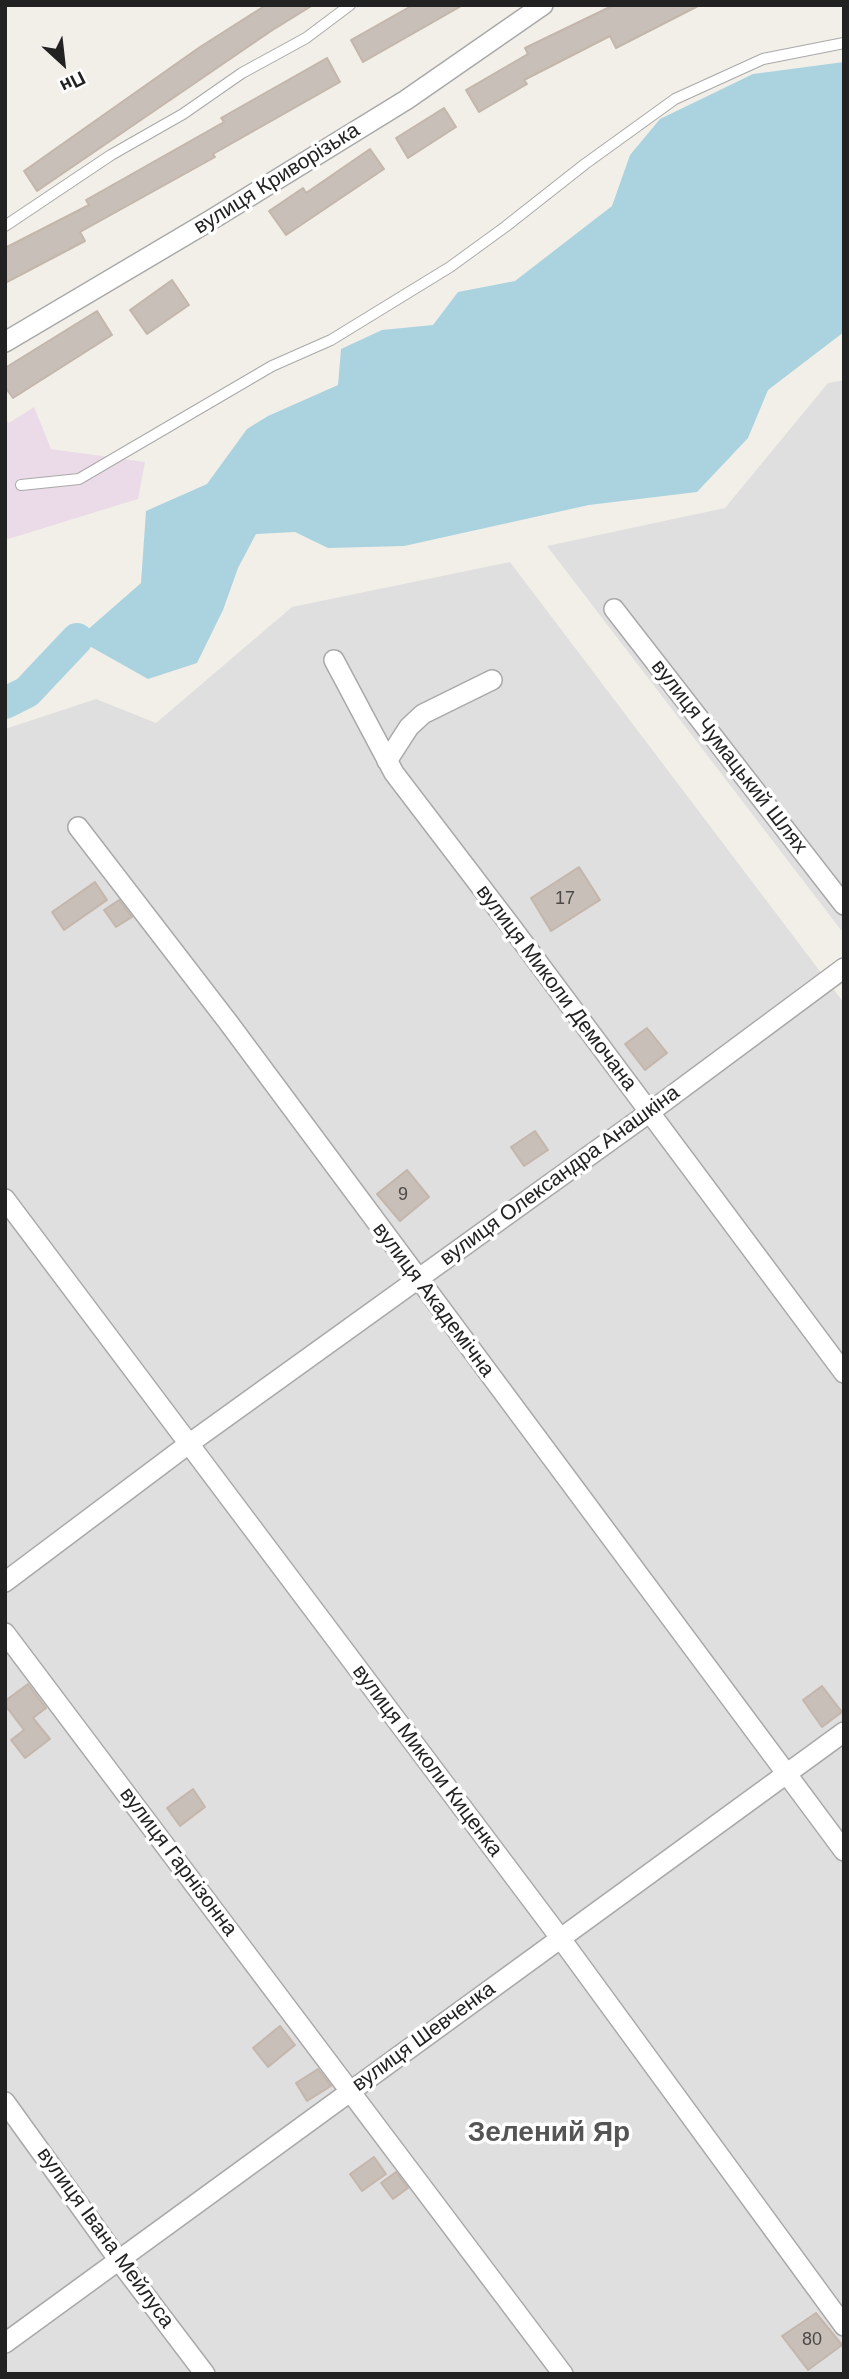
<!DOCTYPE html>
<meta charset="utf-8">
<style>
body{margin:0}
#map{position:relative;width:849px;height:2379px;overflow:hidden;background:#f2efe9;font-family:Arial,sans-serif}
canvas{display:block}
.frame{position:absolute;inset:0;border:7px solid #222;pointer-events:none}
.north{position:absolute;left:28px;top:28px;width:70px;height:70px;-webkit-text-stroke:5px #fff;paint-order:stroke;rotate:153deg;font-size:19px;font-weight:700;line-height:28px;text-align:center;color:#222}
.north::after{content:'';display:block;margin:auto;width:24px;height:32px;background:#222;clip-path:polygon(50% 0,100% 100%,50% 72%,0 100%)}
</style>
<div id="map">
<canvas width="849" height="2379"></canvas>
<div class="frame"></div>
<div class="north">Пн</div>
</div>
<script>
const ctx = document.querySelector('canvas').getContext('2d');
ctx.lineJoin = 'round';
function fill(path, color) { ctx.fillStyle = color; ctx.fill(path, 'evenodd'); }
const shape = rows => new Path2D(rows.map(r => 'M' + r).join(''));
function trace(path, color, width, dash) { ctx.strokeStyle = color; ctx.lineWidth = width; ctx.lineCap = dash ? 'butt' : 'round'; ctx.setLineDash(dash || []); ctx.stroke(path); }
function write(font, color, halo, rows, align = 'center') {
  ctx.font = font + ' Arial,sans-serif'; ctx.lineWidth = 7; ctx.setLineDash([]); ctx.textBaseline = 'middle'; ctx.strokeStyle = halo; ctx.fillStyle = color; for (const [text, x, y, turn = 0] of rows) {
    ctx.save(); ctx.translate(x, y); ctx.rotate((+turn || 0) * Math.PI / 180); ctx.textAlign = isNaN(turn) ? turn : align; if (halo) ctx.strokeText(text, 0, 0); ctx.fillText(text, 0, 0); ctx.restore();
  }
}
fill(shape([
 [844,380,844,934,547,546,725,508,828,383],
 [510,562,844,1003,844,2374,5,2374,5,729,96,699,156,723,292,607]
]), '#e0dfdf');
fill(shape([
 [34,407,51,449,145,462,138,499,5,540,5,417,9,423]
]), '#ebdbe8');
fill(shape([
 [844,62,844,332,768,390,748,438,697,492,589,505,404,546,328,548,295,532,256,534,238,568,223,610,197,663,148,679,77,639,141,583,146,511,207,484,247,429,268,416,338,385,341,349,382,330,433,325,458,292,515,281,612,206,630,155,660,119,753,74]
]), '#aad3df');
trace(shape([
 [5,703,27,692,77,639]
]), '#aad3df', 32);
const building = shape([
 [266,5,313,5,271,31,37,191,24,171,200,47,266,5],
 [413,5,463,5,363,62,351,40,413,5],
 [614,5,700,5,616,48,610,36,524,80,527,84,479,112,466,90,528,54,525,48,614,5],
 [327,58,340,82,213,154,215,157,80,232,85,241,5,283,5,248,89,205,86,200,224,122,221,118,327,58],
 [444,108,456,127,408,158,396,138,444,108],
 [370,149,384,169,286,235,269,211,303,188,306,193,370,149],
 [172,280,189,305,147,334,130,310,172,280],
 [97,311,112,335,13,398,5,387,5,368,97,311],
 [579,867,600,900,551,931,531,898,579,867],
 [95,882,107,900,64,930,52,912,95,882],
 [119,900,132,917,116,927,104,910,119,900],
 [647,1028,667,1053,645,1070,625,1044,647,1028],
 [535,1131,548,1150,524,1166,511,1147,535,1131],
 [407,1170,429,1197,400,1221,377,1194,407,1170],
 [28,1684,46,1708,33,1718,50,1739,25,1758,11,1740,24,1730,5,1705,5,1701,28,1684],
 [822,1686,842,1712,822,1727,803,1700,822,1686],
 [193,1789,205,1807,180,1826,167,1808,193,1789],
 [280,2026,295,2045,268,2067,253,2048,280,2026],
 [318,2069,331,2086,307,2101,296,2083,318,2069],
 [374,2157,386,2174,362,2191,350,2174,374,2157],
 [396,2172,408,2188,393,2199,381,2183,396,2172],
 [816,2313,842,2345,808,2370,782,2336,816,2313]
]);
fill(building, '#c7bfb8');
trace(building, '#c4b6ab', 2);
const service = shape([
 [5,226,111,155,183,114,242,73,306,38,350,5],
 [21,485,79,479,272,366,331,340,450,267,505,227,585,164,675,99,763,59,844,43]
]);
const minor = shape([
 [5,342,211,220,406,100,543,5],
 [614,609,844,905],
 [334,660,394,773,510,925,844,1373],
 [387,761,409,727,423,714,492,680],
 [78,827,228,1022,844,1851],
 [5,1199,564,1943,844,2326],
 [5,1582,190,1443,650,1112,844,968],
 [5,1633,563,2374],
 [5,2102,123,2266,205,2374],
 [5,2343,844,1732]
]);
trace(service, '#a9a9a9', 12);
trace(minor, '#a9a9a9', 22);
trace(service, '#fff', 10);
trace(minor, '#fff', 19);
write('18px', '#4b4948', null, [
 ["17",565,899],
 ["9",403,1195],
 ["80",812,2340]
]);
write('21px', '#222', '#fff', [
 ["вулиця Криворізька",277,179,-32],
 ["вулиця Чумацький Шлях",729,757,52],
 ["вулиця Миколи Демочана",556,988,53],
 ["вулиця Олександра Анашкіна",560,1176,-36],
 ["вулиця Академічна",433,1300,53],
 ["вулиця Миколи Киценка",427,1761,53],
 ["вулиця Гарнізонна",178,1862,53],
 ["вулиця Шевченка",424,2037,-36],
 ["вулиця Івана Мейлуса",105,2238,54]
]);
write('bold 28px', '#555', '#fff', [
 ["Зелений Яр",549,2133]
]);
</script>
